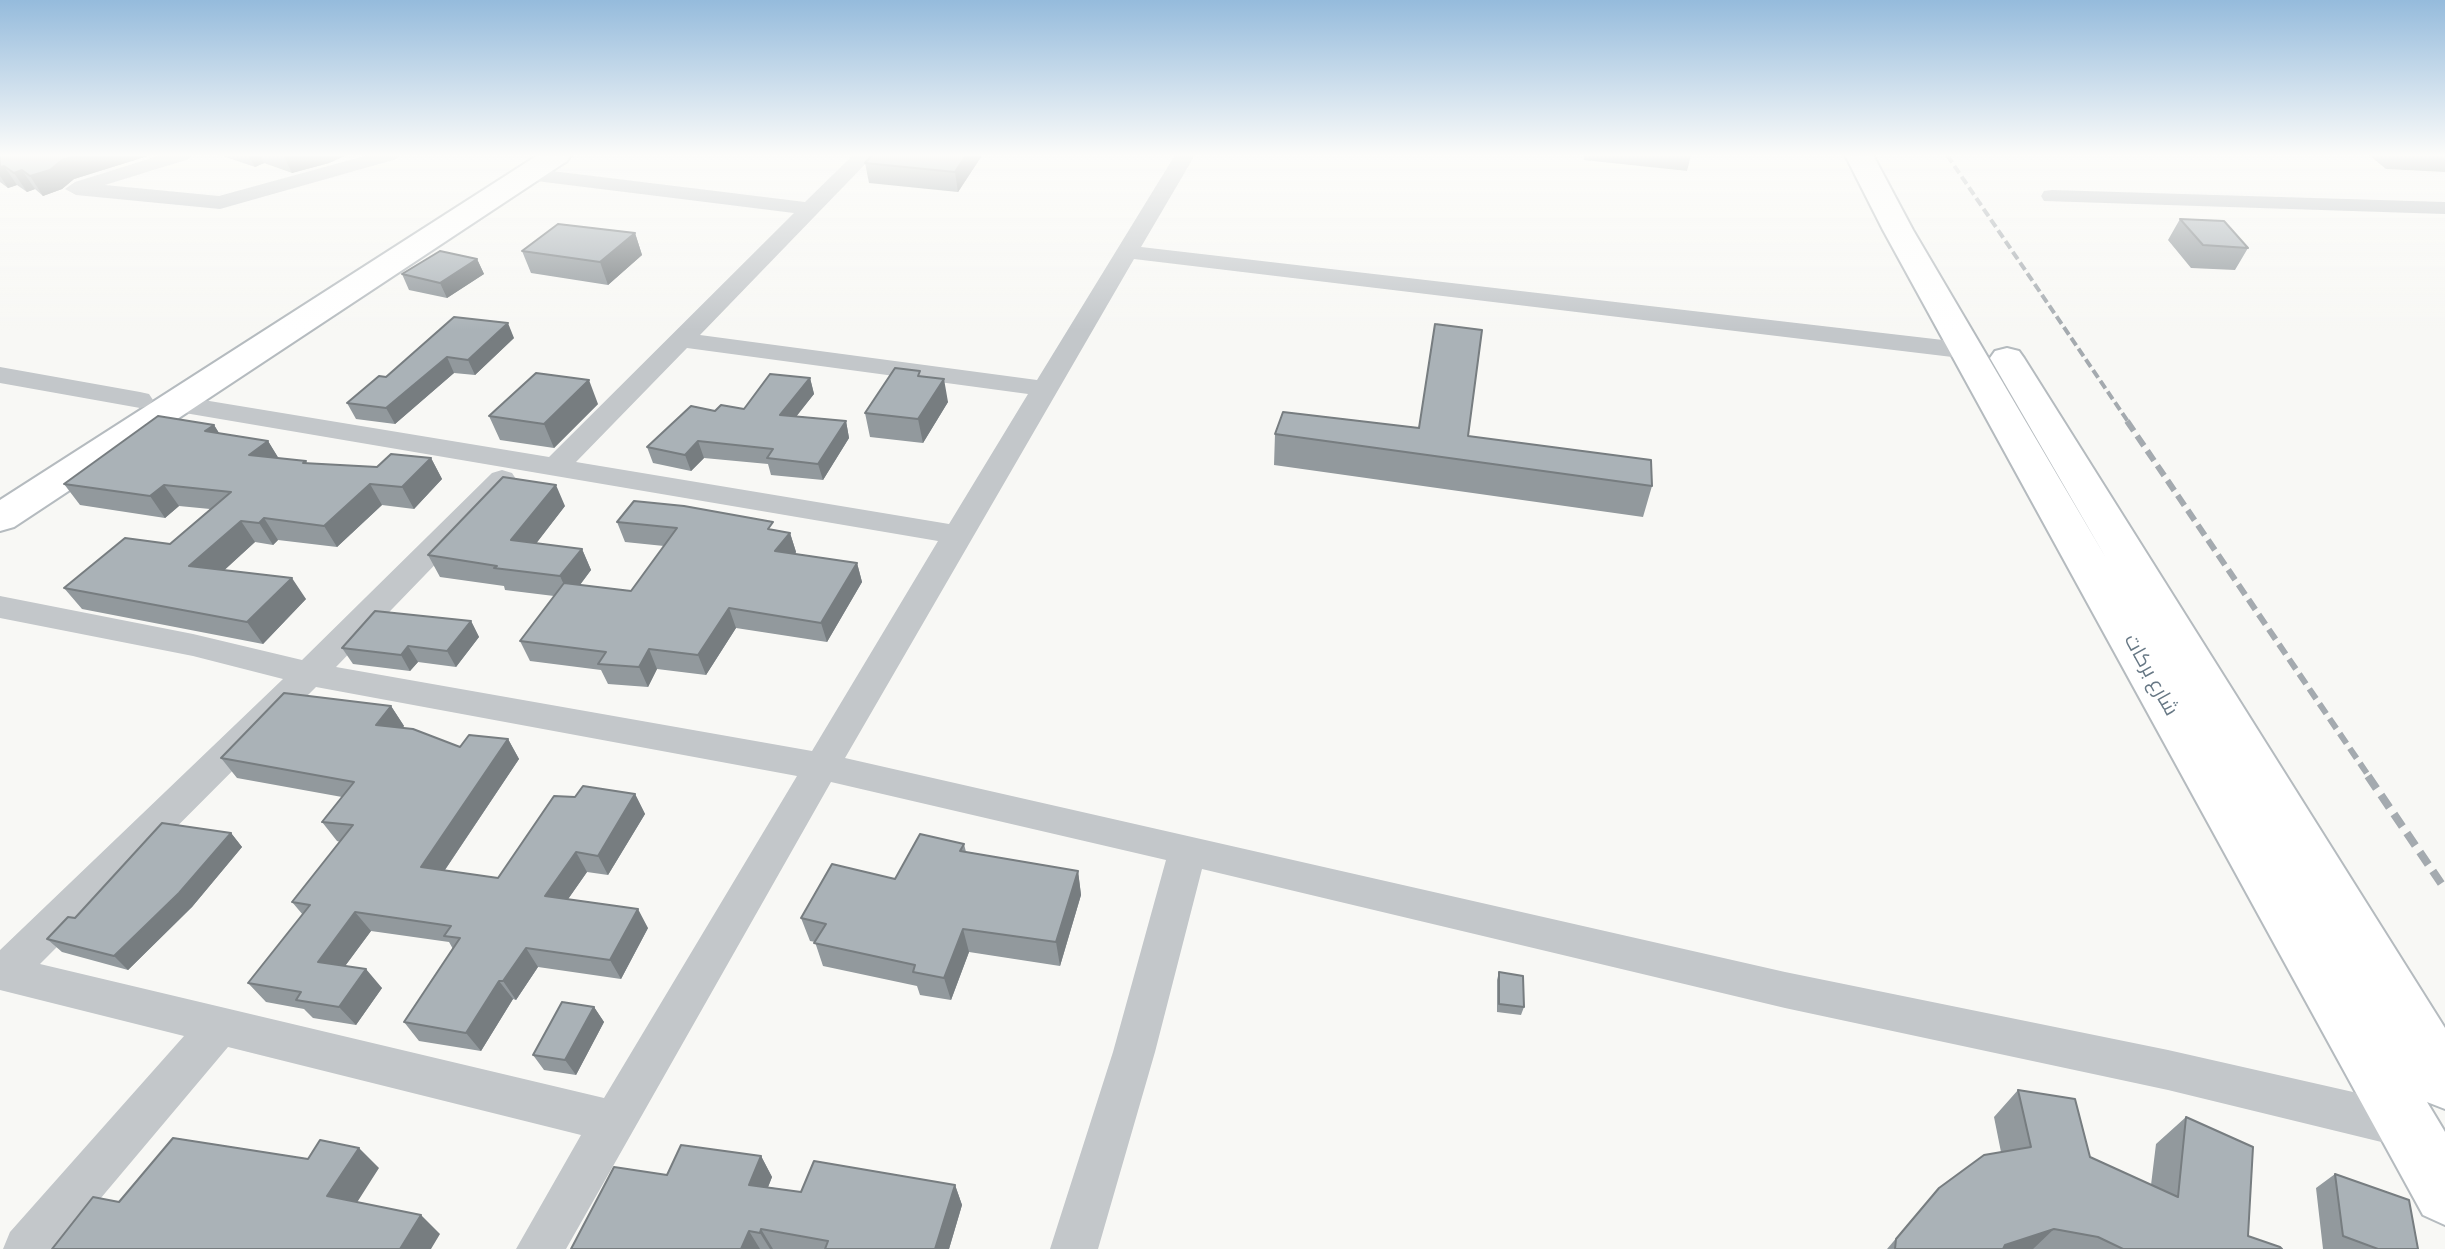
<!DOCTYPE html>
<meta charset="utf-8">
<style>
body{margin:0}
canvas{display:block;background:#f8f8f5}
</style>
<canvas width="2445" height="1249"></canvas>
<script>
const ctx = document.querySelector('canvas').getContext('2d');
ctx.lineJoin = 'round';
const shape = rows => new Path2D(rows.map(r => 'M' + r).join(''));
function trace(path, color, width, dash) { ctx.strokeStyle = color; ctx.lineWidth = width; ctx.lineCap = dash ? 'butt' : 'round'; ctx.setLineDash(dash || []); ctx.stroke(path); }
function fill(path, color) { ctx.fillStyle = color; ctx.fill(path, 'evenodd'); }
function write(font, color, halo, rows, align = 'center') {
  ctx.font = font + ' Raleway,Cairo,sans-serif'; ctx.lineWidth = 8; ctx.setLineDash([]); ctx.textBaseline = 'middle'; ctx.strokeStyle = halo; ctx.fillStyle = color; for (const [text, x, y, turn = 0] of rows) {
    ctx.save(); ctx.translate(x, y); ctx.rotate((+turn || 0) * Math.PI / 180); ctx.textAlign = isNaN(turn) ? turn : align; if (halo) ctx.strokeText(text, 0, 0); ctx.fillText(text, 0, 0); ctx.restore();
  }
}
const secondary = shape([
 [538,155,571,155,567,161,14,527,0,531,0,500,538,155],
 [1845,155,1873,155,1913,230,2106,558,1990,358,1995,351,2007,348,2019,351,2024,358,2445,1028,2445,1109,2427,1102,2445,1132,2445,1225,2423,1215,1883,230,1845,155]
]);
trace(secondary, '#b5bbbf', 4);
fill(shape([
 [161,155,192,155,189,159,105,185,219,196,368,155,400,155,397,159,220,209,76,195,65,189,75,182,161,155],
 [853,155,874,155,700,335,1037,380,1175,155,1195,155,1141,247,1969,343,1978,346,1982,351,1978,356,1969,359,1134,259,845,758,1785,972,2168,1050,2406,1104,2422,1111,2428,1126,2422,1141,2406,1148,2168,1090,1785,1008,1202,869,1155,1052,1098,1249,1050,1249,1113,1052,1166,860,831,782,566,1249,516,1249,581,1135,228,1047,58,1249,3,1249,10,1232,184,1036,0,990,0,950,283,679,193,656,0,618,0,596,193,634,302,660,492,473,502,470,512,473,516,479,512,485,336,667,812,751,938,541,173,411,164,409,160,403,164,397,173,395,549,457,794,213,528,180,521,178,518,174,521,170,528,168,805,202,853,155],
 [687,348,1028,394,949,524,576,462,687,348],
 [316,687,797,776,604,1098,40,964,316,687],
 [2052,190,2445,202,2445,214,2044,201,2041,196,2044,191,2052,190],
 [0,367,140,392,149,394,153,400,149,406,140,408,0,383,0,367]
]), '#c3c7ca');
fill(secondary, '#fff');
trace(shape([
 [1947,155,2129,423]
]), '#a4aaaf', 4, [9, 4]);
trace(shape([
 [2127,421,2370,778]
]), '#a4aaaf', 6, [12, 6]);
trace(shape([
 [2368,776,2445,889]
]), '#a4aaaf', 8, [15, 8]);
fill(shape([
 [0,155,151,155,74,179,62,189,43,196,35,189,27,192,17,185,8,188,0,182],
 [220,155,347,155,329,163,292,173,264,163,255,167],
 [872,155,980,155,981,157,958,192,869,183,865,163],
 [1584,155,1691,155,1687,171,1584,160],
 [2369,155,2445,155,2445,172,2386,169],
 [2180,219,2248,248,2235,270,2191,268,2168,240],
 [635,233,642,255,608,285,531,273,522,251],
 [477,259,484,274,447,298,409,290,402,274],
 [454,317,514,338,475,375,454,373,395,424,356,419,347,403,386,377],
 [921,376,948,402,923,443,870,437,865,413],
 [810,378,814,394,796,416,846,421,849,438,823,480,771,475,768,464,704,458,691,471,653,463,647,447,715,411,744,409],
 [598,404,554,448,500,440,489,416],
 [214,425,219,433,268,441,278,458,306,461,307,463,377,467,431,458,442,479,414,509,382,505,337,547,278,540,273,545,255,542,224,570,306,599,263,644,82,609,64,588,170,544,210,509,179,506,165,518,80,505,64,484],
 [1275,434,1468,436,1652,486,1643,517,1274,465],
 [565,506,536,543,582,549,591,570,580,585,631,591,664,546,625,542,617,522,776,530,790,533,796,552,795,554,857,563,862,582,827,642,736,628,706,675,657,669,648,687,608,684,601,670,530,661,520,641,554,596,505,590,504,586,440,577,428,555],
 [471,621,479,637,456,667,418,662,410,671,353,664,342,648],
 [391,706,404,726,402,728,460,747,508,739,519,759,445,870,498,878,575,797,635,794,645,814,608,875,587,872,568,899,648,928,621,979,538,967,516,1000,513,999,481,1051,419,1041,404,1022,453,949,449,942,371,931,345,966,382,988,356,1025,313,1018,304,1009,266,1002,248,983,303,915,292,902,340,842,337,841,322,822,342,797,237,778,221,758],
 [231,833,242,847,192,907,128,970,62,952,47,939,75,918],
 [964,844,966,852,1078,871,1081,895,1060,966,969,952,951,1000,920,995,917,986,823,966,815,942,810,941,801,918,895,879],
 [1499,972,1524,1007,1521,1015,1497,1012,1497,980],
 [594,1007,604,1022,576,1075,544,1070,533,1055],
 [2018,1090,2090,1157,2151,1185,2156,1144,2186,1117,2248,1236,2282,1249,1887,1249,1939,1188,2001,1152,1994,1117],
 [761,1156,772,1177,768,1187,801,1192,955,1185,962,1205,949,1249,571,1249,667,1175],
 [2335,1174,2418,1249,2323,1249,2316,1188]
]), '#92999d');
fill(shape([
 [79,155,151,155,74,179,62,189,43,196,30,176,62,160],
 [248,155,260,155,264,163,255,167],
 [293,155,347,155,329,163,292,173,284,157],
 [966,155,980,155,981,157,958,192,955,172],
 [4,166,17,185,8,188,0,176,0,167],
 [22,170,35,189,27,192,14,173],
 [635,233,642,255,608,285,600,262],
 [477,259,484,274,447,298,440,283],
 [508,323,514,338,475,375,468,360],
 [447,357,454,373,395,424,386,408],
 [810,378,814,394,785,431,780,415],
 [944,379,948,402,923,443,918,419],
 [589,380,598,404,554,448,544,424],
 [846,421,849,438,823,480,818,464],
 [214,425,227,446,205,431],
 [268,441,281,462,249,455],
 [698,441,704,458,691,471,685,455],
 [431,458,442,479,414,509,402,487],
 [370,484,382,505,337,547,324,526],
 [164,485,179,506,165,518,150,496],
 [556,485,565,506,522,562,511,540],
 [264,518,278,540,273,545,259,523],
 [241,521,255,542,205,588,189,566],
 [790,533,796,552,781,571,775,551],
 [582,549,591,570,570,598,560,576],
 [857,563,862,582,827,642,821,623],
 [292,578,306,599,263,644,247,622],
 [729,608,736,628,706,675,698,655],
 [471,621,479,637,456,667,447,651],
 [408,646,418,662,410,671,401,655],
 [649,649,657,669,648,687,639,667],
 [391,706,404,726,389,745,376,725],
 [508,739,519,759,434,886,421,867],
 [635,794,645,814,608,875,598,856],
 [231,833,242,847,192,907,128,970,114,956],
 [576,852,587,872,557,915,545,896],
 [1078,871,1081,895,1060,966,1056,942],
 [638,909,648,928,621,979,610,960],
 [355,912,371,931,334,981,318,962],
 [963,929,969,952,951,1000,944,978],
 [526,948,538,967,516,1000,503,981],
 [366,969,382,988,356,1025,339,1007],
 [499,981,513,999,481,1051,466,1033],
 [594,1007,604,1022,576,1075,565,1060],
 [359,1148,379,1168,349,1215,327,1196],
 [761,1156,772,1177,761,1205,749,1185],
 [955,1185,962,1205,949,1249,935,1249],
 [421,1215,440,1234,431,1249,400,1249],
 [761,1229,773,1249,770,1249,760,1233],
 [2054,1229,2033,1249,2001,1249,2005,1245],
 [749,1231,760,1249,741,1249]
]), '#777d80');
const building = shape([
 [0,155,79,155,62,160,50,170,30,176,22,170,14,173,4,166,0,167,0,155],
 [872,155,966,155,955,172,865,163,872,155],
 [2180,219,2224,221,2248,248,2203,245,2180,219],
 [558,224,635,233,600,262,522,251,558,224],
 [440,251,477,259,440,283,402,274,440,251],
 [454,317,508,323,468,360,447,357,386,408,347,403,379,376,386,377,454,317],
 [1435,324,1482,330,1468,436,1651,460,1652,486,1275,434,1283,412,1419,428,1435,324],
 [895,368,920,371,918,376,944,379,918,419,865,413,895,368],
 [536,373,589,380,544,424,489,416,536,373],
 [770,374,810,378,780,415,846,421,818,464,767,458,773,449,698,441,685,455,647,447,691,406,715,411,721,405,744,409,770,374],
 [158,416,214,425,205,431,268,441,249,455,306,461,303,463,377,467,391,454,431,458,402,487,370,484,324,526,264,518,259,523,241,521,189,566,292,578,247,622,64,588,125,538,170,544,231,492,164,485,150,496,64,484,158,416],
 [503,477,556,485,511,540,582,549,560,576,494,568,497,566,428,555,503,477],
 [634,501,684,506,773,522,768,529,790,533,775,551,857,563,821,623,729,608,698,655,649,649,639,667,598,664,606,652,520,641,564,583,631,591,677,528,617,522,634,501],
 [375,611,471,621,447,651,408,646,401,655,342,648,375,611],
 [284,693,391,706,376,725,413,729,460,747,469,735,508,739,421,867,498,878,554,796,575,797,583,786,635,794,598,856,576,852,545,896,638,909,610,960,526,948,503,981,499,981,466,1033,404,1022,460,938,444,936,451,926,355,912,318,962,366,969,339,1007,296,1000,301,992,248,983,310,905,292,902,353,825,322,822,354,782,221,758,284,693],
 [162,823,231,833,179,893,114,956,47,939,68,917,75,918,162,823],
 [920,834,964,844,960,851,1078,871,1056,942,963,929,944,978,913,972,915,965,814,943,826,924,801,918,832,864,895,879,920,834],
 [1499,972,1523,976,1524,1007,1499,1004,1499,972],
 [562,1002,594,1007,565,1060,533,1055,562,1002],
 [2018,1090,2075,1099,2090,1157,2178,1197,2186,1117,2253,1147,2248,1236,2280,1247,2282,1249,2123,1249,2098,1237,2054,1229,2005,1245,2003,1249,1895,1249,1896,1239,1939,1188,1984,1155,2031,1147,2018,1090],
 [173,1138,308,1159,320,1140,359,1148,327,1196,421,1215,400,1249,52,1249,93,1197,119,1202,173,1138],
 [681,1145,761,1156,749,1185,801,1192,814,1161,955,1185,935,1249,825,1249,828,1241,761,1229,760,1233,749,1231,741,1249,571,1249,614,1167,667,1175,681,1145],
 [2335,1174,2409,1200,2418,1249,2378,1249,2343,1236,2335,1174]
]);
fill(building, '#aab2b7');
trace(building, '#777d80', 2);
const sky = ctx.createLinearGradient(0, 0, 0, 330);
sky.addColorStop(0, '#95bbdc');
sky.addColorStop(0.47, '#fcfcfa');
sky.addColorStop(1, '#fcfcfa00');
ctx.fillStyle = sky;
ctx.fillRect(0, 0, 2445, 330);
write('20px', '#677885', '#fff', [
 ["شارع بركات",2151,675,61]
]);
</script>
